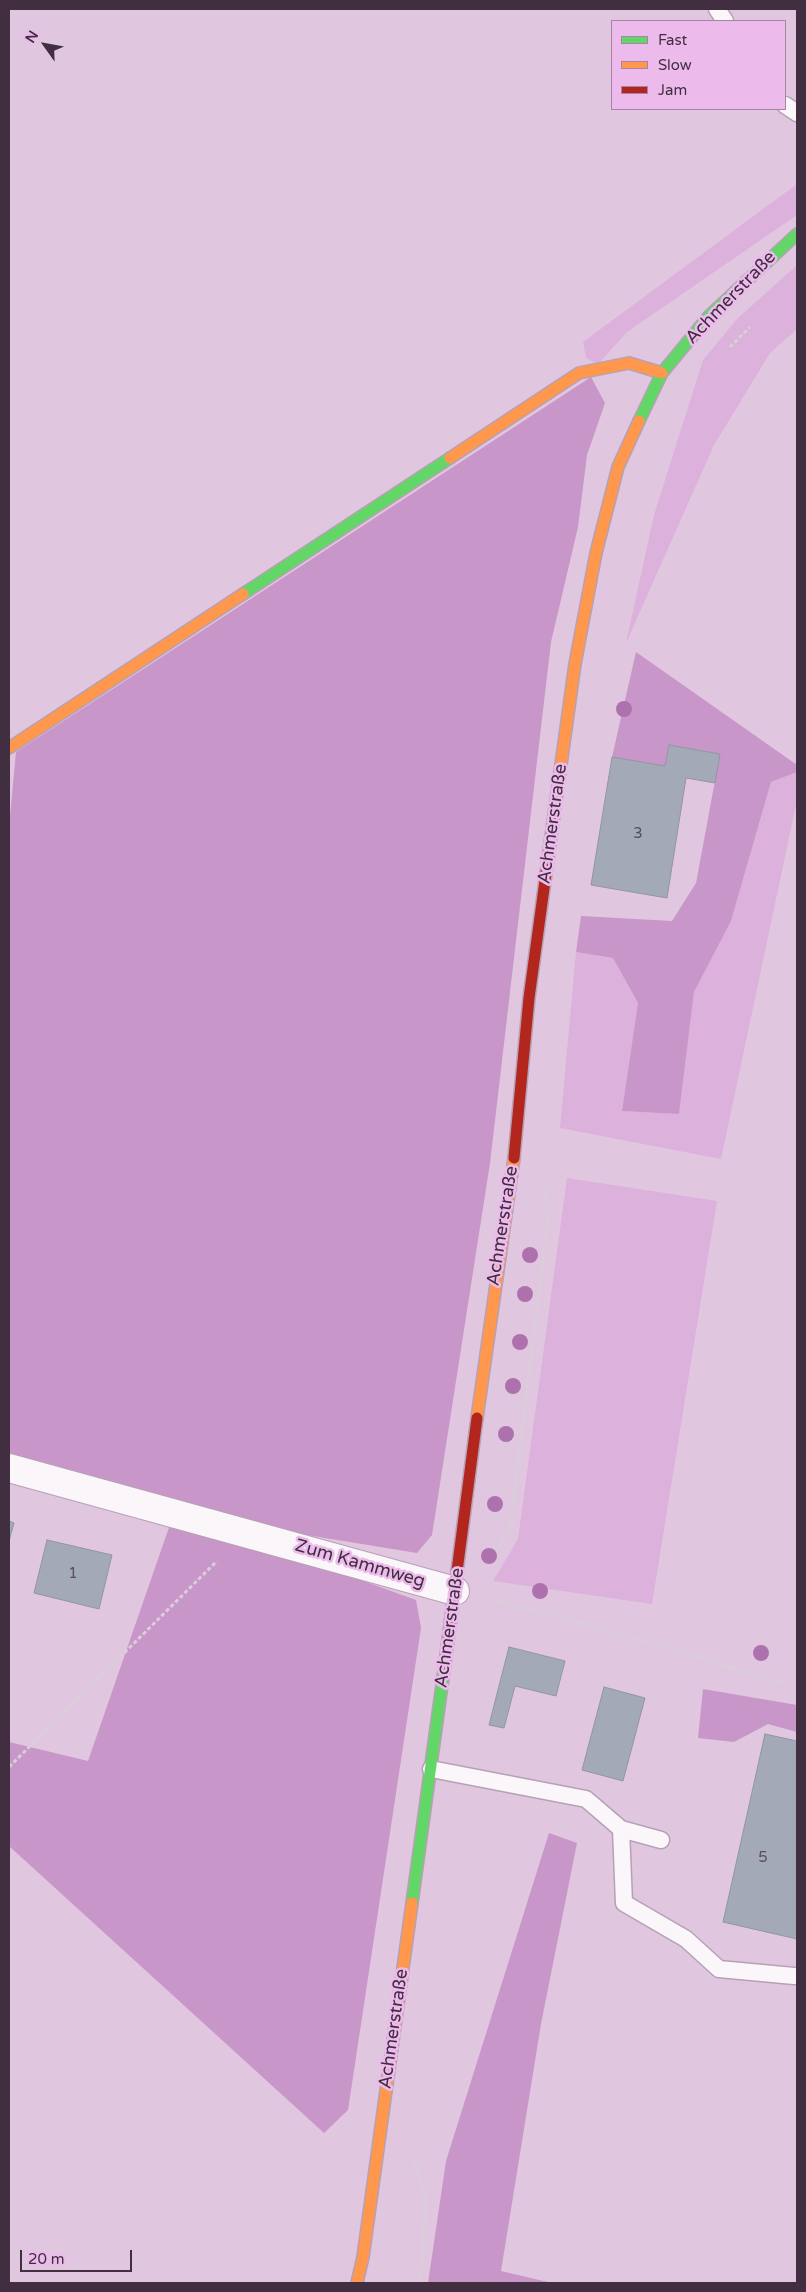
<!DOCTYPE html>
<meta charset="utf-8">
<style>
body{margin:0}
#map{position:relative;width:806px;height:2292px;overflow:hidden;background:#e1c6e0;font-family:"Varela Round",sans-serif}
canvas{display:block}
.frame{position:absolute;inset:0;border:10px solid #412e41;pointer-events:none}
.legend{position:absolute;left:611px;top:20px;width:175px;height:90px;box-sizing:border-box;background:#ecbbeb;border:1px solid #a883a7;margin:0;padding:6px 9px;list-style:none;font-size:15px;color:#412e41}
.legend li{display:flex;align-items:center;gap:10px;height:25px}
.legend b{width:25px;border:1px solid #a883a7}
.north{position:absolute;left:20px;top:20px;width:50px;height:50px;-webkit-text-stroke:4px #ecbbeb;paint-order:stroke;rotate:302deg;font-size:14px;font-weight:700;line-height:20px;text-align:center;color:#412e41}
.north::after{content:'';display:block;margin:auto;width:18px;height:22px;background:#412e41;clip-path:polygon(50% 0,100% 100%,50% 72%,0 100%)}
.scale{position:absolute;left:20px;top:2250px;width:112px;height:22px;box-sizing:border-box;border:2px solid #412e41;border-top:0;padding-left:6px;font-size:15px;line-height:18px;white-space:nowrap;color:#412e41;-webkit-text-stroke:4px #ecbbeb;paint-order:stroke}
</style>
<div id="map">
<canvas width="806" height="2292"></canvas>
<div class="frame"></div>
<ul class="legend">
<li><b style="height:6px;background:#63d668"></b>Fast</li>
<li><b style="height:6px;background:#ff974d"></b>Slow</li>
<li><b style="height:6px;background:#b3261e"></b>Jam</li>
</ul>
<div class="north">N</div>
<div class="scale">20 m</div>
</div>
<script>
const ctx = document.querySelector('canvas').getContext('2d');
ctx.lineJoin = 'round';
function fill(path, color) { ctx.fillStyle = color; ctx.fill(path, 'evenodd'); }
const shape = rows => new Path2D(rows.map(r => 'M' + r).join(''));
function trace(path, color, width, dash) { ctx.strokeStyle = color; ctx.lineWidth = width; ctx.lineCap = dash ? 'butt' : 'round'; ctx.setLineDash(dash || []); ctx.stroke(path); }
function write(font, color, halo, rows, align = 'center') {
  ctx.font = font + ' "Varela Round",sans-serif'; ctx.lineWidth = 5; ctx.setLineDash([]); ctx.textBaseline = 'middle'; ctx.strokeStyle = halo; ctx.fillStyle = color; for (const [text, x, y, turn = 0] of rows) {
    ctx.save(); ctx.translate(x, y); ctx.rotate((+turn || 0) * Math.PI / 180); ctx.textAlign = isNaN(turn) ? turn : align; if (halo) ctx.strokeText(text, 0, 0); ctx.fillText(text, 0, 0); ctx.restore();
  }
}
fill(shape([
 [797,184,797,215,627,332,598,364,586,358,583,342],
 [797,265,797,329,770,353,714,445,626,643,654,515,703,360,737,319],
 [797,772,797,800,721,1159,560,1128,576,952,613,958,638,1003,622,1111,679,1114,694,992,731,921,771,782],
 [567,1178,717,1201,652,1604,493,1581,518,1539]
]), '#dcb1db');
fill(shape([
 [591,377,605,403,587,455,578,527,551,642,490,1163,432,1535,417,1553,178,1514,416,1600,421,1628,348,2110,324,2133,9,1846,9,1742,88,1761,174,1513,9,1468,9,827,16,752],
 [636,652,797,765,797,772,771,782,731,921,694,992,679,1114,622,1111,638,1003,613,958,576,952,581,916,672,921,696,883,720,754,669,745,665,766,612,757],
 [703,1689,797,1705,797,1732,768,1724,734,1742,698,1738],
 [549,1833,577,1843,541,2024,501,2271,552,2283,428,2283,446,2161]
]), '#c896c8');
const building = shape([
 [669,745,720,754,715,783,686,778,667,898,591,885,612,757,665,766,669,745],
 [9,1521,14,1523,9,1541,9,1521],
 [47,1540,112,1555,99,1609,34,1593,47,1540],
 [509,1647,565,1661,556,1696,515,1686,504,1728,489,1725,509,1647],
 [604,1687,645,1698,623,1781,582,1770,604,1687],
 [765,1734,797,1741,797,1939,723,1922,765,1734]
]);
fill(building, '#a4a9b7');
trace(building, '#9095a3', 1);
const lane = shape([
 [717,9,725,21],
 [785,105,797,113],
 [431,1769,586,1799,621,1829,661,1840],
 [621,1829,624,1903,686,1939,719,1969,794,1976]
]);
const street = shape([
 [9,1468,455,1591]
]);
const fast = shape([
 [639,421,662,373,709,316,797,234],
 [243,594,450,458],
 [412,1903,445,1663]
]);
const slow = shape([
 [450,458,579,373,629,363,662,373],
 [9,748,243,594],
 [553,822,575,664,596,553,618,467,639,421],
 [477,1418,514,1158],
 [357,2283,363,2257,412,1903]
]);
const jam = shape([
 [514,1158,529,998,553,822],
 [445,1663,477,1418]
]);
trace(lane, '#b6a1b5', 19);
trace(street, '#b6a1b5', 30);
trace(fast, '#b6a1b5', 14);
trace(slow, '#b6a1b5', 14);
trace(jam, '#b6a1b5', 14);
trace(shape([
 [730,347,750,327],
 [496,1552,510,1529,548,1218,545,1187],
 [488,1599,583,1623,797,1687],
 [9,1767,217,1561],
 [412,2154,426,2200,420,2283]
]), '#d8d0d8', 3, [4, 2.5]);
trace(lane, '#faf6fa', 16);
trace(street, '#faf6fa', 28);
trace(fast, '#63d668', 11);
trace(slow, '#ff974d', 11);
trace(jam, '#b3261e', 11);
ctx.fillStyle = '#ad72ad';
for (const [x, y] of [
 [624,709],
 [530,1255],
 [525,1294],
 [520,1342],
 [513,1386],
 [506,1434],
 [495,1504],
 [489,1556],
 [540,1591],
 [761,1653]
]) { ctx.beginPath(); ctx.arc(x, y, 8, 0, 2 * Math.PI); ctx.fill(); }
write('15px', '#5a4d5e', null, [
 ["3",638,834],
 ["1",73,1574],
 ["5",763,1858]
]);
write('18px', '#412e41', '#ecbbeb', [
 ["Achmerstraße",731,298,-46],
 ["Achmerstraße",553,824,-82],
 ["Achmerstraße",503,1226,-81],
 ["Zum Kammweg",360,1564,16],
 ["Achmerstraße",450,1628,-82],
 ["Achmerstraße",394,2029,-82]
]);
</script>
